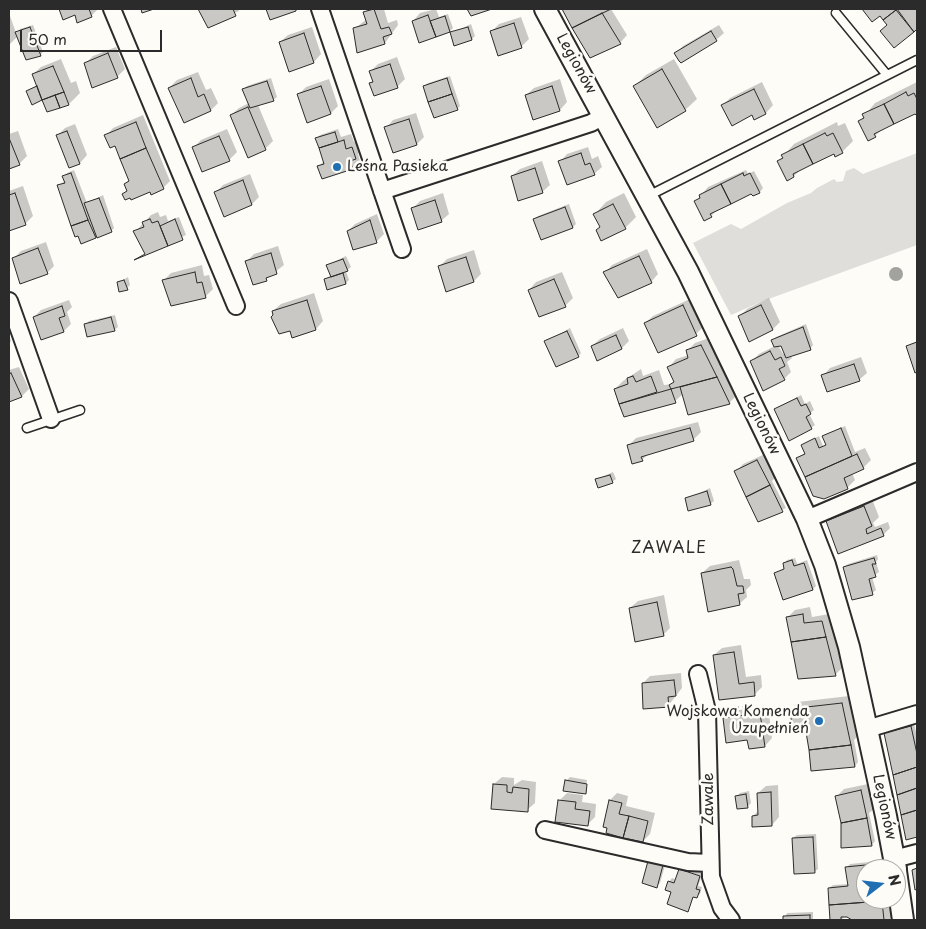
<!DOCTYPE html>
<meta charset="utf-8">
<style>
body{margin:0}
#map{position:relative;width:926px;height:929px;overflow:hidden;background:#fdfcf7;font-family:"Playpen Sans",sans-serif}
canvas{display:block}
.frame{position:absolute;inset:0;border:10px solid #2b2b2b;pointer-events:none}
.north{position:absolute;left:856px;top:859px;width:50px;height:50px;box-sizing:border-box;background:#fdfcf7;border:1px solid #a9a8a5;border-radius:50%;rotate:74deg;font-size:14px;font-weight:700;line-height:20px;text-align:center;color:#2b2b2b}
.north::after{content:'';display:block;margin:auto;width:18px;height:22px;background:#1f6fb2;clip-path:polygon(50% 0,100% 100%,50% 72%,0 100%)}
.scale{position:absolute;left:20px;top:30px;width:142px;height:22px;box-sizing:border-box;border:2px solid #2b2b2b;border-top:0;padding-left:6px;font-size:15px;line-height:18px;white-space:nowrap;color:#2b2b2b;-webkit-text-stroke:4px #fdfcf7;paint-order:stroke}
</style>
<div id="map">
<canvas width="926" height="929"></canvas>
<div class="frame"></div>
<div class="north">N</div>
<div class="scale">50 m</div>
</div>
<script>
const ctx = document.querySelector('canvas').getContext('2d');
ctx.lineJoin = 'round';
function fill(path, color) { ctx.fillStyle = color; ctx.fill(path, 'evenodd'); }
const shape = rows => new Path2D(rows.map(r => 'M' + r).join(''));
function trace(path, color, width, dash) { ctx.strokeStyle = color; ctx.lineWidth = width; ctx.lineCap = dash ? 'butt' : 'round'; ctx.setLineDash(dash || []); ctx.stroke(path); }
function write(font, color, halo, rows, align = 'center') {
  ctx.font = font + ' "Playpen Sans",sans-serif'; ctx.lineWidth = 5; ctx.setLineDash([]); ctx.textBaseline = 'middle'; ctx.strokeStyle = halo; ctx.fillStyle = color; for (const [text, x, y, turn = 0] of rows) {
    ctx.save(); ctx.translate(x, y); ctx.rotate((+turn || 0) * Math.PI / 180); ctx.textAlign = isNaN(turn) ? turn : align; if (halo) ctx.strokeText(text, 0, 0); ctx.fillText(text, 0, 0); ctx.restore();
  }
}
fill(shape([
 [917,153,917,245,763,301,731,315,693,243,731,224,741,229,787,203,811,193,817,188,834,179,837,182,843,181,846,171,854,168,863,174]
]), '#dfdeda');
fill(shape([
 [60,9,98,9,92,15,78,21,75,14,64,18],
 [200,9,238,9,239,11,208,26],
 [368,9,384,9,388,23,397,20,398,25,385,43,358,51,354,29,367,19,365,12],
 [436,9,439,17,448,14,453,28,450,31,413,21,420,13],
 [565,9,611,9,627,35,620,43,591,57],
 [863,9,917,9,917,27,894,46,888,24,880,14,872,20],
 [9,13,16,33,20,29,33,25,43,52,40,55,18,36,9,45],
 [521,17,529,39,521,47,491,32,499,24],
 [471,24,475,36,472,39,452,33],
 [719,25,724,33,716,40,676,54,683,46],
 [312,27,321,54,314,62,280,42,288,35],
 [116,47,125,69,117,77,92,87,85,64,93,56],
 [397,57,405,79,397,87,371,84,374,80,371,71,378,64],
 [61,59,71,83,76,81,80,93,69,104,43,98,28,91,37,85,33,74,41,67],
 [674,59,697,99,685,110,634,87,646,75],
 [198,72,206,90,211,88,218,103,211,110,169,88,177,80],
 [450,76,460,106,457,109,424,86,428,83],
 [271,78,277,97,273,100,258,105,273,141,265,149,249,156,231,115,239,108,249,103,244,89,247,86],
 [329,79,338,106,331,113,299,94,306,87],
 [560,79,567,102,560,110,533,118,526,95,534,88],
 [762,82,773,105,766,113,755,118,753,114,723,105,730,98],
 [917,82,917,115,916,112,882,129,875,136,860,121,875,103],
 [416,113,424,137,417,144,386,128,393,120],
 [143,115,170,181,163,188,124,194,128,190,125,184,130,179,116,144,106,136,113,128],
 [837,122,838,126,845,123,853,141,842,152,834,152,801,169,794,176,778,162,794,144],
 [75,124,87,155,80,163,70,167,58,135,65,128],
 [227,129,237,152,229,160,203,171,193,148,201,140],
 [338,129,341,137,351,134,354,142,359,141,362,150,358,154,360,161,353,168,319,166,324,161,317,138,320,135],
 [18,131,27,156,19,164,9,168,9,134],
 [588,147,592,159,598,156,602,167,594,174,560,162,567,154],
 [542,161,550,185,542,192,512,176,520,169],
 [74,170,87,203,103,195,114,228,111,231,95,237,59,185,65,181,64,176,67,173],
 [746,170,748,174,754,171,763,188,760,192,753,195,752,192,718,209,711,216,696,201,708,187],
 [250,174,259,197,252,204,224,215,216,192,223,185],
 [23,186,33,216,25,224,9,230,9,191],
 [443,193,449,214,441,221,413,208,420,201],
 [624,193,636,217,625,228,601,226,595,214,606,202],
 [569,204,576,224,573,227,534,219,538,216],
 [158,212,160,217,166,215,168,221,179,217,186,235,146,253,135,232,151,215],
 [377,214,384,234,376,242,348,231,355,224],
 [46,242,54,266,47,273,14,258,21,251],
 [278,246,284,265,266,279,247,261,254,254],
 [647,249,658,274,651,282,605,273,612,265],
 [474,250,481,274,474,281,439,267,447,259],
 [346,256,351,267,346,271,349,280,346,283,325,280,331,275,328,265],
 [202,265,204,276,209,275,213,289,205,297,164,280,171,273],
 [562,272,573,298,565,306,529,290,536,282],
 [128,277,130,285,127,288,118,283],
 [314,293,323,321,316,329,293,336,291,329,274,315,273,311,281,304],
 [769,298,780,322,773,329,750,340,740,316,747,309],
 [690,299,703,327,696,334,645,323,653,316],
 [69,300,72,307,67,312,71,324,64,331,34,317,41,310],
 [115,315,118,327,114,330,86,324,89,321],
 [806,324,813,345,810,349,790,355,792,358,787,362,791,372,784,379,751,362,759,354,775,346,773,340,776,337],
 [782,344,785,353,783,354,778,345],
 [570,328,581,353,578,356,546,342],
 [623,328,629,341,622,348,592,346,600,339],
 [9,334,11,341,9,344],
 [709,338,737,395,729,403,683,394,675,401,625,415,615,389,623,381,641,369,643,376,659,370,664,385,672,384,675,381,669,367,676,359,689,355,687,351,695,343],
 [917,341,917,371,916,372,907,346],
 [861,357,867,373,859,380,823,376,830,368],
 [19,367,29,389,22,396,9,401,9,370],
 [801,395,805,404,810,401,814,410,809,414,815,425,811,428,775,409],
 [698,422,701,432,693,440,649,453,642,460,628,446,636,438],
 [845,426,855,452,865,448,871,460,863,468,852,473,855,480,847,488,814,495,797,458,805,453,802,445,819,436,823,446,827,444,824,436],
 [765,454,776,477,772,481,786,508,759,521,736,472,743,464],
 [613,472,616,479,612,482,597,479],
 [710,488,714,501,710,504,687,499],
 [872,499,879,517,873,523,875,527,888,522,890,528,883,535,839,552,827,521,835,514],
 [877,555,878,559,876,562,879,572,872,577,876,590,872,593,844,567,848,564],
 [795,558,797,564,807,560,816,586,813,589,776,573,785,568,784,564,787,560],
 [739,560,744,579,750,579,751,585,746,590,747,597,739,604,702,573,710,566],
 [664,595,670,628,663,635,630,608,638,601],
 [810,607,812,617,829,614,843,667,835,675,787,618,795,610],
 [741,645,746,677,761,675,762,687,755,694,720,699,714,655,722,648],
 [681,673,682,688,668,706,643,683,650,676],
 [849,696,858,736,854,740,858,762,855,766,812,770,808,731,790,710,798,702],
 [768,706,772,738,765,746,748,739,725,718,732,711],
 [914,723,917,737,917,836,907,839,885,733,889,730],
 [502,777,514,778,514,785,522,780,536,782,535,803,527,810,494,784],
 [570,777,587,780,585,791,587,791,585,793,566,781],
 [868,784,874,809,869,813,875,841,872,845,843,847,842,822,837,796,844,789],
 [778,785,779,817,772,825,753,816,759,810,758,793,766,786],
 [749,791,751,803,747,807,737,796,740,793],
 [567,793,583,795,582,802,596,804,595,817,587,825,559,801],
 [617,793,628,796,626,806,655,813,650,834,643,841,604,826,610,800],
 [816,834,818,869,814,872,793,838,797,835],
 [879,861,880,869,866,869,866,899,889,899,891,918,889,920,854,920,845,916,841,920,831,920,829,888,833,885,849,884,846,868,850,864],
 [649,862,666,862,660,883,656,886],
 [684,866,703,872,698,886,702,887,700,894,694,896,687,910,669,882,672,878,677,880],
 [813,912,813,920,784,920,787,913]
]), '#0003');
const building = shape([
 [59,9,89,9,92,17,77,23,75,15,63,20,59,9],
 [141,9,154,9,142,13,141,9],
 [198,9,233,9,236,16,208,28,198,9],
 [266,9,296,9,296,11,270,20,266,9],
 [374,9,381,29,389,27,392,34,383,37,385,44,357,53,353,28,367,24,363,12,374,9],
 [467,9,492,9,471,16,467,9],
 [562,9,611,9,572,28,562,9],
 [862,9,895,9,896,10,883,20,880,16,872,22,862,9],
 [897,9,917,9,917,29,914,32,897,9],
 [896,10,914,32,894,48,880,31,887,25,883,20,896,10],
 [602,13,621,44,590,58,572,28,602,13],
 [428,15,436,37,419,43,412,21,428,15],
 [445,16,450,32,436,37,430,21,445,16],
 [514,23,522,48,498,56,490,31,514,23],
 [30,27,41,56,26,60,15,32,30,27],
 [468,27,472,40,454,46,450,32,468,27],
 [711,31,717,41,681,63,679,61,674,53,711,31],
 [304,33,314,63,289,72,279,42,304,33],
 [108,53,118,78,92,88,84,63,108,53],
 [390,64,398,88,374,96,369,83,373,82,369,71,390,64],
 [53,66,64,92,42,100,32,74,53,66],
 [662,69,686,111,657,128,633,86,662,69],
 [191,78,198,97,204,94,211,111,184,123,168,88,191,78],
 [447,78,452,94,428,102,423,86,447,78],
 [267,81,274,101,250,108,242,89,267,81],
 [37,86,42,100,32,105,26,91,37,86],
 [321,86,331,114,307,123,297,94,321,86],
 [552,86,560,111,533,120,525,95,552,86],
 [754,89,766,114,754,120,752,115,732,126,721,105,754,89],
 [64,92,69,105,60,108,55,95,64,92],
 [906,92,908,96,914,93,917,99,917,116,915,114,894,124,884,104,906,92],
 [452,94,458,110,434,118,428,102,452,94],
 [55,95,60,108,47,112,42,100,55,95],
 [884,104,894,124,874,134,876,137,868,141,858,121,864,118,862,114,884,104],
 [248,107,266,150,248,158,230,115,248,107],
 [409,119,417,145,393,153,384,127,409,119],
 [136,122,146,148,120,159,115,146,110,148,104,135,136,122],
 [67,131,80,164,69,168,56,135,67,131],
 [335,132,338,142,319,148,315,138,335,132],
 [825,133,827,136,833,133,843,153,835,157,834,154,813,164,803,144,825,133],
 [219,136,230,161,202,172,192,147,219,136],
 [9,138,20,165,9,169,9,138],
 [344,140,346,149,352,147,356,159,350,161,353,169,322,179,317,166,324,164,319,148,344,140],
 [803,144,813,164,793,174,794,177,787,181,777,161,783,158,781,155,803,144],
 [146,148,164,189,151,195,150,192,131,200,130,198,125,200,122,194,127,191,124,184,129,181,120,159,146,148],
 [581,153,585,165,590,163,595,175,567,185,558,161,581,153],
 [535,168,543,193,518,201,511,176,535,168],
 [71,173,88,220,71,226,57,185,65,183,62,176,71,173],
 [743,173,744,176,750,173,760,193,753,196,751,194,731,204,721,184,743,173],
 [243,180,252,205,224,217,214,192,243,180],
 [721,184,731,204,710,214,712,217,704,221,694,201,700,198,699,195,721,184],
 [15,193,26,225,9,231,9,195,15,193],
 [99,198,112,232,97,238,84,203,99,198],
 [435,200,442,222,418,230,411,208,435,200],
 [613,204,626,229,601,241,596,230,600,227,593,214,613,204],
 [565,207,573,228,541,240,533,219,565,207],
 [150,219,152,223,158,221,168,246,134,260,145,254,133,231,144,227,142,222,150,219],
 [175,219,183,240,168,246,160,226,175,219],
 [88,220,96,238,81,244,78,236,75,237,71,226,88,220],
 [370,220,377,243,353,250,347,231,370,220],
 [38,248,48,274,20,284,12,258,38,248],
 [271,253,277,274,266,278,267,281,253,285,245,261,271,253],
 [639,256,652,283,618,298,603,272,639,256],
 [466,257,474,282,446,292,438,266,466,257],
 [343,259,348,271,331,277,326,265,343,259],
 [195,272,197,283,202,282,206,298,171,306,162,280,195,272],
 [343,273,346,284,327,290,324,279,343,273],
 [554,279,566,307,539,317,528,290,554,279],
 [124,280,128,290,119,292,117,282,124,280],
 [307,300,316,330,292,338,290,331,279,334,271,317,273,315,272,311,307,300],
 [683,305,697,336,658,353,644,323,683,305],
 [761,305,773,330,749,342,738,316,761,305],
 [62,306,65,316,59,318,64,332,41,340,33,317,62,306],
 [111,317,115,331,87,337,84,324,111,317],
 [803,327,811,350,786,358,781,346,774,347,771,340,803,327],
 [567,331,579,357,556,367,544,341,567,331],
 [616,335,622,349,597,361,591,346,616,335],
 [917,342,917,372,915,373,906,346,917,342],
 [701,345,717,377,671,389,669,385,674,382,667,367,688,358,686,350,701,345],
 [770,351,775,360,781,357,785,366,779,369,785,380,763,391,750,361,770,351],
 [854,364,860,381,827,392,821,375,854,364],
 [11,373,22,397,9,402,9,374,11,373],
 [633,376,636,382,651,376,657,392,619,404,614,389,628,384,627,378,633,376],
 [717,377,730,404,688,415,680,387,717,377],
 [671,389,676,403,624,417,619,404,671,389],
 [797,398,801,406,806,404,811,414,806,417,812,429,789,441,774,409,797,398],
 [690,428,694,441,641,457,643,461,632,464,627,445,690,428],
 [841,428,852,456,805,477,796,458,805,454,801,445,815,438,819,448,826,445,822,436,841,428],
 [857,454,864,469,844,478,848,489,824,499,813,496,805,477,857,454],
 [757,460,770,485,746,497,734,471,757,460],
 [610,475,613,483,598,488,595,479,610,475],
 [770,485,783,512,758,522,746,497,770,485],
 [707,491,711,505,688,511,685,498,707,491],
 [864,506,872,526,866,529,867,534,881,528,884,536,838,554,826,521,864,506],
 [874,558,876,564,872,564,876,577,869,579,873,595,852,600,843,567,874,558],
 [792,560,794,566,804,563,813,590,783,600,774,573,784,569,783,563,792,560],
 [731,567,733,569,737,586,743,586,744,593,738,594,740,605,708,612,701,573,731,567],
 [657,602,664,636,635,642,629,608,657,602],
 [803,614,804,623,822,621,826,637,791,642,786,617,803,614],
 [826,637,836,676,798,679,791,642,826,637],
 [734,652,739,684,754,682,755,696,719,700,713,655,734,652],
 [674,680,676,696,668,697,669,707,643,709,642,683,674,680],
 [842,703,851,745,809,750,806,732,794,733,789,709,842,703],
 [760,713,765,747,749,749,747,740,726,743,723,718,760,713],
 [911,726,917,754,917,767,893,775,884,733,911,726],
 [851,745,855,767,811,771,809,750,851,745],
 [917,767,917,788,897,795,893,775,917,767],
 [565,780,587,784,586,794,563,791,565,780],
 [493,784,507,785,507,792,512,793,513,787,529,789,528,812,491,809,493,784],
 [917,788,917,810,901,815,897,795,917,788],
 [861,790,867,818,841,823,835,796,861,790],
 [771,792,772,826,752,827,752,816,758,815,757,793,771,792],
 [746,794,748,808,737,809,735,796,746,794],
 [558,800,576,802,575,809,590,811,588,826,555,822,558,800],
 [609,800,622,803,619,814,629,816,623,838,606,833,607,828,603,827,609,800],
 [917,810,917,837,906,840,901,815,917,810],
 [629,816,648,821,643,842,623,838,629,816],
 [867,818,872,846,841,848,841,823,867,818],
 [813,837,815,873,794,874,792,838,813,837],
 [648,861,663,865,657,888,642,883,648,861],
 [876,864,877,869,866,869,866,899,881,899,882,901,829,905,828,888,848,886,845,867,876,864],
 [917,868,917,889,915,890,912,870,917,868],
 [679,869,700,876,696,889,700,890,697,898,693,897,688,912,667,904,671,892,665,890,668,881,674,883,679,869],
 [882,901,884,920,852,920,847,917,841,917,841,920,830,920,829,905,882,901],
 [810,915,810,920,783,920,783,916,810,915]
]);
fill(building, '#c9c8c4');
trace(building, '#2b2b2b', 1);
const service = shape([
 [836,13,887,75],
 [648,196,917,60],
 [27,428,80,410]
]);
const minor = shape([
 [112,9,236,306],
 [320,9,402,249],
 [382,191,591,123,604,116],
 [9,301,51,419],
 [807,519,917,472],
 [698,674,707,711,711,877,722,908,731,920],
 [867,729,917,714],
 [545,830,688,862,709,863],
 [894,859,917,853]
]);
const tertiary = shape([
 [545,9,688,272,807,519,825,565,849,647,886,816,896,869],
 [896,871,903,920]
]);
trace(service, '#2b2b2b', 11);
trace(minor, '#2b2b2b', 20);
trace(tertiary, '#2b2b2b', 24);
trace(shape([
 [723,710,746,707]
]), '#2b2b2b', 3, [1, 4]);
trace(service, '#fdfcf7', 8);
trace(minor, '#fdfcf7', 16);
trace(tertiary, '#fdfcf7', 20);
ctx.fillStyle = '#a2a29f';
for (const [x, y] of [
 [896,274]
]) { ctx.beginPath(); ctx.arc(x, y, 7, 0, 2 * Math.PI); ctx.fill(); }
for (const [x, y, r, color] of [
 [337,167,5,"#1f6fb2"],
 [819,721,5,"#1f6fb2"]
]) { const dot = new Path2D(); dot.arc(x, y, r, 0, 2 * Math.PI); ctx.fillStyle = color; ctx.fill(dot); trace(dot, '#fdfcf7', 2); }
write('15px', '#2b2b2b', '#fdfcf7', [
 ["Legionów",576,64,61],
 ["Legionów",761,424,64],
 ["Zawale",709,799,-90],
 ["Legionów",884,807,78]
]);
write('15px', '#2b2b2b', '#fdfcf7', [
 ["Leśna Pasieka",347,167],
 ["Wojskowa Komenda",809,712,"right"],
 ["Uzupełnień",809,729,"right"]
], 'left');
ctx.letterSpacing = '1px';
write('16px', '#2b2b2b', '#fdfcf7', [
 ["ZAWALE",669,549]
]);
ctx.letterSpacing = '0px';
</script>
